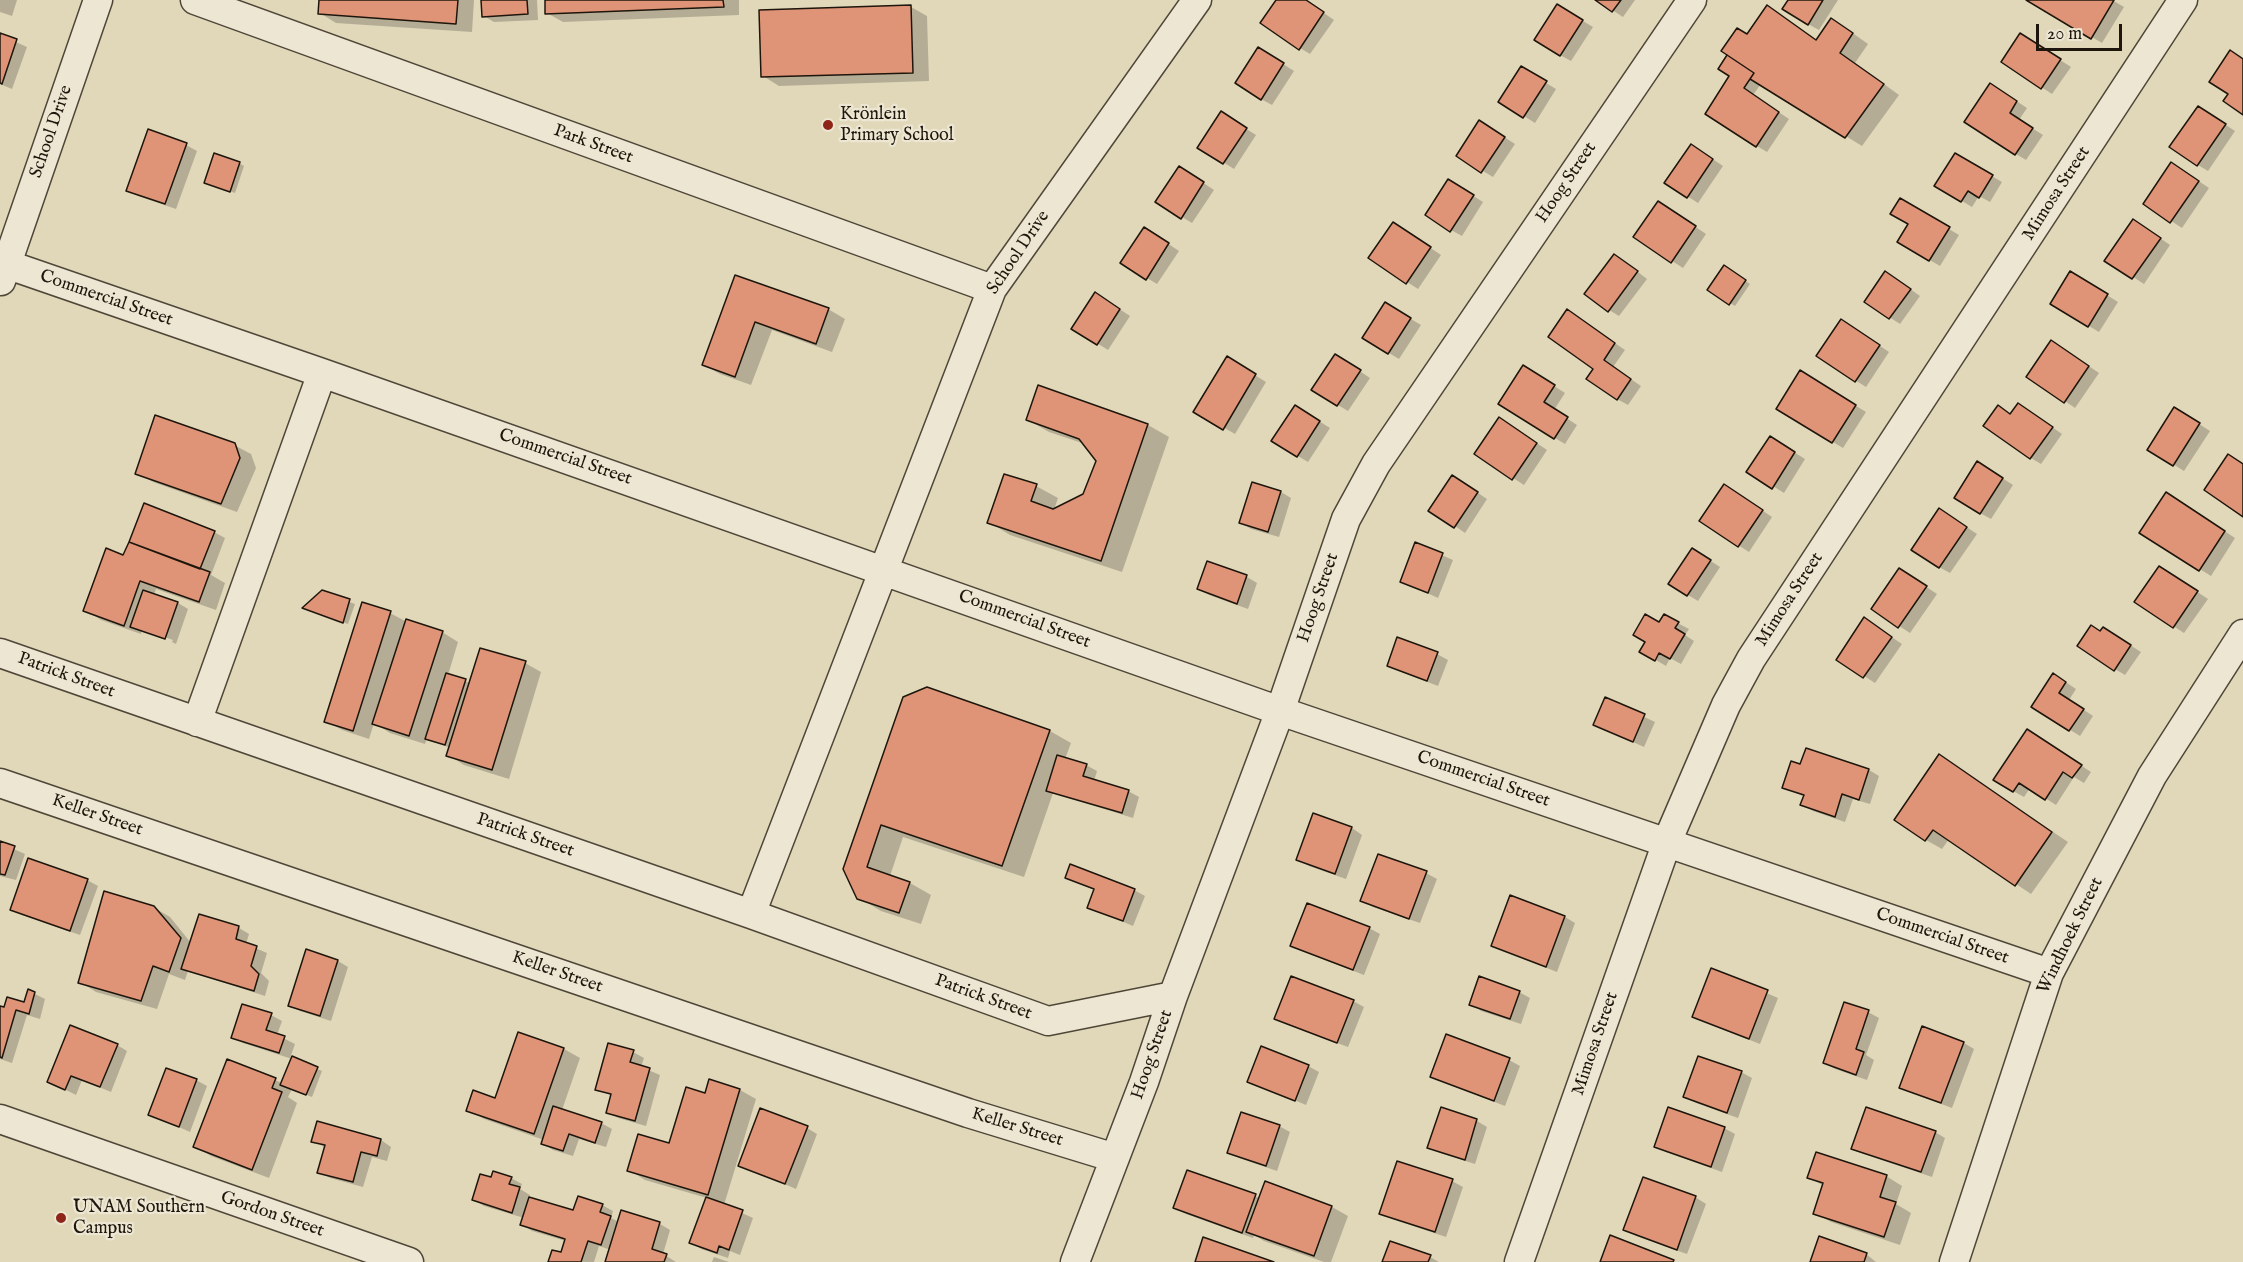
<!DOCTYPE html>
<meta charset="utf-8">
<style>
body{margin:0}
#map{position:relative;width:2243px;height:1262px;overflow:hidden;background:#e1d8ba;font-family:"IM FELL English",serif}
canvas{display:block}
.scale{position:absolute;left:2036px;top:24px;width:86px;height:27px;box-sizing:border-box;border:3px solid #1e160c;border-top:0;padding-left:8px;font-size:18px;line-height:21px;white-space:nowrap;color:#1e160c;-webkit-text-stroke:4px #ece6d2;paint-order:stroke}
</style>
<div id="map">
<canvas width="2243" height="1262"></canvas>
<div class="scale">20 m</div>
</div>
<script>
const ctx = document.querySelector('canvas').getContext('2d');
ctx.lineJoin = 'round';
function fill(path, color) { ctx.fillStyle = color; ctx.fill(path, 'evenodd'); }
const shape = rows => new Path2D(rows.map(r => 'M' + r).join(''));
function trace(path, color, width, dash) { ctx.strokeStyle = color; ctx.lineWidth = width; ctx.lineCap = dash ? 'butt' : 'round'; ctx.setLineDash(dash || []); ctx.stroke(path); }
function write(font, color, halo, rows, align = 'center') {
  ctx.font = font + ' "IM FELL English",serif'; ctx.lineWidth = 4.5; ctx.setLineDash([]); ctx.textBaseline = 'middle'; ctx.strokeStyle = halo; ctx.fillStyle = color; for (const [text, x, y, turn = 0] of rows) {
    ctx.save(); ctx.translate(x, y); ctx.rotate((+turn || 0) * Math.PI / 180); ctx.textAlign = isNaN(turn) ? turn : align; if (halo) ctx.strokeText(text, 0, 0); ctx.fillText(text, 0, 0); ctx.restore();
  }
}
fill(shape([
 [0,0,17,0,12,16,0,12],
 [321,0,474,0,472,32,336,23,320,13],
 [483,0,537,0,538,20,494,22,484,16],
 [546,0,739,0,739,15,563,22,547,13],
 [1278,0,1305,0,1334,20,1310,54,1300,48],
 [1597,0,1635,0,1623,17],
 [1789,0,1838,0,1819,30,1808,24],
 [2029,0,2112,0,2124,7,2102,43],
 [911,7,927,16,929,81,779,86,763,76],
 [1768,7,1817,40,1847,29,1868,44,1855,63,1899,95,1862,146,1761,84,1753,95,1789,119,1767,152,1757,146,1731,75],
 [1568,12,1593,27,1571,61,1560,55],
 [0,35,27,47,12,89,0,84],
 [2031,41,2071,67,2052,94,2003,62],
 [1269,55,1294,71,1272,105,1261,99],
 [1521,68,1556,89,1535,123,1500,101],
 [2001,91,2027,108,2019,120,2043,135,2026,160,2016,154],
 [2209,114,2235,131,2208,171,2198,165],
 [1232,120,1256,135,1234,169,1199,147],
 [1490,128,1515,144,1493,177,1458,156],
 [186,145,197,151,176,209,138,196,128,190],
 [1702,152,1723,166,1698,203,1687,196],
 [1956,155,2002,182,1990,202,1979,196,1972,207,1937,186],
 [239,163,244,166,235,193,206,183],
 [2182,170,2209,188,2182,228,2145,204],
 [1190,174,1214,190,1192,223,1182,217],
 [1459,187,1483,202,1462,236,1451,230],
 [1900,200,1959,235,1940,266,1899,242,1910,224],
 [1669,209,1706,234,1683,268,1635,237],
 [2144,227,2170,245,2144,284,2107,260],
 [1404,230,1441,255,1418,289,1370,258],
 [1155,235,1179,251,1157,284,1147,278],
 [1625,262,1647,279,1619,316,1609,310],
 [1729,270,1750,284,1735,306,1730,303],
 [2071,273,2118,302,2099,332,2052,304],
 [736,277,828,309,845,319,832,352,772,330,751,385,720,374,704,365],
 [1896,279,1920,296,1900,324,1866,302],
 [1106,300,1130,316,1108,350,1073,328],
 [1396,310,1421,325,1399,359,1364,338],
 [1578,318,1625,350,1613,367,1641,386,1628,405,1617,399],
 [1852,327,1889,352,1866,387,1855,380],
 [2062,348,2099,373,2075,408,2065,401],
 [1227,358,1266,382,1235,434,1195,411],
 [1346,362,1370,378,1348,411,1313,390],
 [1800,372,1866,412,1843,448,1778,409],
 [1534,373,1565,393,1554,410,1577,425,1565,444,1555,438],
 [1039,387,1148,425,1169,437,1122,572,1010,535,989,522,1036,486,1058,498,1054,510,1085,495,1098,461,1085,444,1049,432,1028,420],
 [1999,407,2012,414,2029,411,2062,434,2041,464,2031,458],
 [1306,413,1330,428,1308,462,1298,456],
 [2185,415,2210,431,2184,471,2149,449],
 [1510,425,1547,450,1524,485,1476,454],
 [1781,444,1805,459,1784,493,1749,471],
 [234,445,251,454,256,468,237,512,153,482,137,473],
 [1988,469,2013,485,1991,519,1980,513],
 [1463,483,1487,499,1465,533,1455,526],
 [1253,484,1281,492,1291,498,1279,537,1251,529,1241,523],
 [1735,492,1772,517,1749,552,1738,545],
 [2177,500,2235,538,2211,576,2141,533],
 [1950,516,1977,534,1950,573,1939,567],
 [214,532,225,538,211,575,225,583,216,610,156,589,154,595,178,603,188,609,176,644,172,642,173,640,142,629,141,634,101,620,85,610,124,556],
 [1416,544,1453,560,1438,598,1401,581],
 [1703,556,1720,567,1698,601,1688,595],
 [1208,563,1247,577,1257,583,1248,609,1209,595,1198,589],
 [2170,574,2208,599,2184,633,2136,602],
 [1910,576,1937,594,1910,633,1873,609],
 [322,592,355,604,348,624,309,610],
 [390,613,407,622,442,632,458,642,448,675,470,683,525,663,541,672,509,779,464,765,448,755,450,748,427,738,425,744,390,733,374,723,369,739,342,730,326,721],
 [1664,616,1689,629,1685,635,1694,641,1681,664,1670,658,1666,666,1641,651],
 [1875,626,1902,644,1875,683,1838,659],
 [2101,632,2114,635,2141,652,2125,675,2115,669],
 [1437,654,1448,660,1438,686,1399,671,1389,665],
 [2064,681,2076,689,2069,700,2093,716,2080,736,2033,707],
 [927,689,1050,731,1071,743,1065,759,1086,765,1097,771,1094,781,1128,791,1139,797,1133,818,1053,793,1024,877,903,837,890,876,910,883,931,895,921,924,881,911,859,898,844,868],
 [1606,699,1655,722,1644,747,1595,725],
 [2038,737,2091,772,2084,783,2074,777,2056,805,2030,788,2024,797,2013,791],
 [1807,750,1869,770,1879,776,1870,804,1853,799,1845,822,1813,811,1802,805,1805,797,1784,788,1801,766],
 [1940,756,2068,842,2031,894,1949,839,1942,849,1926,840],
 [1313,815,1352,828,1362,835,1346,879,1309,866,1298,859],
 [0,843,25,854,16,880,0,876],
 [1426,873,1437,879,1420,923,1373,907,1362,900],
 [1067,877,1134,890,1145,896,1133,926,1088,907,1095,890],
 [87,880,98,886,80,935,22,915,11,909],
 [1511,897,1565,917,1575,923,1557,972,1503,951,1493,945],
 [153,907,170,917,191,943,200,916,239,928,249,934,246,944,267,953,261,973,269,981,265,996,188,971,185,980,169,974,157,1009,96,992,80,982],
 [1369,928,1380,934,1364,975,1302,951,1292,945],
 [307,951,338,961,348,967,331,1021,300,1011,289,1005],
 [1712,970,1778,998,1760,1044,1704,1022,1694,1016],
 [29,991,45,999,40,1019,27,1015,12,1063,0,1059,0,1007,6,1009,25,1004],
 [1519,992,1530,998,1521,1024,1481,1011,1471,1004],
 [1353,1001,1364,1007,1348,1047,1286,1024,1276,1018],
 [1845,1004,1868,1012,1879,1018,1866,1055,1874,1060,1867,1080,1835,1069,1824,1063],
 [271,1015,282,1021,277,1035,295,1044,290,1058,322,1071,312,1097,292,1089,288,1097,297,1103,269,1178,211,1156,195,1146,228,1061,282,1083,292,1059,243,1043,233,1037],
 [1923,1028,1964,1043,1974,1049,1952,1108,1912,1093,1901,1087],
 [519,1034,564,1049,580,1058,562,1110,601,1123,612,1129,606,1147,579,1139,573,1156,553,1150,543,1144,544,1140,484,1119,468,1110,495,1100],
 [117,1045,127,1051,111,1092,82,1080,76,1095,48,1081],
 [633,1052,644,1058,641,1067,660,1075,646,1126,618,1118,607,1112,612,1096,597,1089],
 [1509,1060,1520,1066,1505,1106,1443,1082,1432,1076],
 [1308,1066,1319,1072,1306,1105,1249,1081],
 [1741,1072,1752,1078,1738,1118,1696,1103,1685,1097],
 [196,1080,207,1086,190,1132,150,1114],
 [710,1081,740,1090,756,1099,724,1205,753,1218,740,1255,730,1251,728,1258,701,1249,691,1242,707,1198,645,1180,629,1170,670,1145,706,1095],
 [1442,1109,1477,1121,1487,1127,1475,1164,1440,1153,1429,1147],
 [318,1123,381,1140,391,1147,387,1161,372,1157,363,1187,330,1178,319,1172,326,1148,313,1141],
 [1279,1126,1290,1132,1277,1171,1239,1158,1229,1152],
 [807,1128,817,1134,796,1189,740,1165],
 [1724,1128,1735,1134,1722,1172,1666,1152,1656,1146],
 [1935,1132,1945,1138,1932,1177,1864,1154,1853,1148],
 [1188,1172,1260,1198,1332,1207,1348,1216,1331,1262,1324,1262,1264,1241,1254,1235,1253,1238,1186,1214,1175,1208],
 [1886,1176,1902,1186,1896,1204,1911,1213,1900,1245,1831,1222,1815,1213,1824,1186,1808,1177],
 [511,1178,522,1184,520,1189,530,1195,529,1198,574,1212,602,1205,613,1211,611,1218,619,1222,622,1212,660,1224,670,1230,663,1254,676,1262,607,1262,611,1250,599,1246,594,1262,550,1262,562,1254,566,1241,532,1231,522,1225,524,1218,484,1206,473,1199,492,1179],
 [1452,1181,1463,1187,1446,1237,1392,1219,1381,1213],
 [1695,1197,1706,1204,1687,1254,1636,1236,1625,1230],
 [1866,1254,1876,1262,1811,1262],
 [714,1257,729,1262,712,1262],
 [1430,1257,1439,1262,1384,1262]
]), '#0003');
const building = shape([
 [319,0,458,0,456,24,318,14,319,0],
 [481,0,527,0,528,14,482,17,481,0],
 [545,0,723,0,724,7,545,14,545,0],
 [1276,0,1306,0,1324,12,1299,50,1260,23,1276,0],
 [1595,0,1621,0,1612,12,1595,0],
 [1788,0,1823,0,1808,25,1782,9,1788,0],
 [2026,0,2114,0,2091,39,2026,0],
 [1557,4,1583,20,1560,56,1534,40,1557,4],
 [911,5,913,73,761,77,759,10,911,5],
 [1767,5,1816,40,1831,18,1853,33,1840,53,1884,84,1845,138,1750,79,1754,73,1721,51,1737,28,1747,34,1767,5],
 [0,33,17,39,2,84,0,83,0,33],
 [2020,33,2061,59,2041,89,2001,62,2020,33],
 [1258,47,1284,63,1261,100,1235,83,1258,47],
 [2230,50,2243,59,2243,115,2223,101,2228,94,2209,82,2230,50],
 [1727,55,1754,73,1744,88,1779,112,1756,147,1705,114,1729,76,1718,69,1727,55],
 [1521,66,1547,81,1523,118,1498,102,1521,66],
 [1990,83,2017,101,2010,113,2033,128,2015,155,1964,122,1990,83],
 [2198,106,2226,124,2197,166,2169,147,2198,106],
 [1221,111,1247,128,1223,164,1197,148,1221,111],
 [1479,120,1505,137,1481,173,1456,156,1479,120],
 [148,129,187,143,165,204,126,191,148,129],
 [1691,144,1713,159,1687,198,1664,183,1691,144],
 [214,153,240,162,230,192,204,183,214,153],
 [1955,153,1993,175,1979,198,1968,191,1961,202,1934,186,1955,153],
 [2171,162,2199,181,2170,223,2143,204,2171,162],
 [1179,166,1204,182,1181,219,1155,202,1179,166],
 [1448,179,1474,195,1450,232,1425,215,1448,179],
 [1900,198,1950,227,1929,261,1897,242,1908,224,1890,214,1900,198],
 [1658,201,1696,226,1671,263,1633,237,1658,201],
 [2133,219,2161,238,2132,279,2104,261,2133,219],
 [1393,222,1431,247,1406,284,1368,258,1393,222],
 [1144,227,1169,243,1146,280,1120,263,1144,227],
 [1614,254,1638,271,1608,312,1584,294,1614,254],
 [1724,265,1746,280,1729,305,1707,290,1724,265],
 [1885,271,1911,289,1889,319,1864,302,1885,271],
 [2070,271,2108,294,2088,327,2050,304,2070,271],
 [735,275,829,308,816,344,755,322,735,377,702,365,735,275],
 [1095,292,1120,309,1097,345,1071,329,1095,292],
 [1385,302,1411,318,1388,354,1362,338,1385,302],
 [1567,309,1615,343,1604,360,1631,379,1617,400,1586,379,1593,369,1548,337,1567,309],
 [1841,319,1880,345,1855,382,1816,356,1841,319],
 [2051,340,2089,366,2064,403,2026,377,2051,340],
 [1335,354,1361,370,1337,406,1311,390,1335,354],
 [1227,356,1256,374,1223,430,1193,412,1227,356],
 [1523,365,1555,385,1544,402,1568,417,1554,439,1498,404,1523,365],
 [1800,370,1856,405,1832,443,1776,409,1800,370],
 [1038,385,1148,424,1101,561,987,523,1004,474,1037,484,1031,501,1053,509,1083,494,1096,461,1079,439,1026,420,1038,385],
 [2018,403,2053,427,2030,459,1983,426,1998,405,2010,414,2018,403],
 [1295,405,1320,421,1297,457,1271,441,1295,405],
 [2174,407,2200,423,2173,466,2147,450,2174,407],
 [155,415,235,443,240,458,221,504,135,474,155,415],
 [1499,417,1537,443,1512,480,1474,454,1499,417],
 [1770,436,1795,452,1772,489,1746,472,1770,436],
 [2228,454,2243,464,2243,517,2204,490,2228,454],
 [1977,461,2003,478,1980,514,1954,498,1977,461],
 [1452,475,1478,492,1454,528,1428,511,1452,475],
 [1252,482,1281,491,1268,532,1239,523,1252,482],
 [1724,484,1763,510,1738,547,1699,521,1724,484],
 [2166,492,2225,531,2199,571,2139,533,2166,492],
 [144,503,215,531,200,569,129,542,144,503],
 [1939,508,1967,527,1939,568,1911,550,1939,508],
 [129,542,210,572,199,602,140,581,124,626,83,611,106,548,123,555,129,542],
 [1415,542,1443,553,1428,593,1400,582,1415,542],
 [1692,548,1711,560,1687,596,1668,584,1692,548],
 [1207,561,1247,575,1237,604,1197,589,1207,561],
 [2159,566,2198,591,2173,628,2134,602,2159,566],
 [1899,568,1927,586,1898,628,1871,609,1899,568],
 [143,590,178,602,165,639,130,627,143,590],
 [322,590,350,599,343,623,302,608,322,590],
 [362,602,391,611,353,731,324,722,362,602],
 [1645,614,1659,622,1664,614,1679,622,1675,628,1685,634,1670,659,1659,653,1655,661,1639,652,1645,642,1633,635,1645,614],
 [1864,617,1892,637,1863,678,1836,660,1864,617],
 [406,619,443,631,409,736,372,724,406,619],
 [2091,625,2100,631,2103,627,2131,645,2114,671,2077,646,2091,625],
 [1397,637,1438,652,1427,681,1387,666,1397,637],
 [480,648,526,661,492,770,446,756,480,648],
 [446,673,466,679,445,745,425,739,446,673],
 [2053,673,2066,682,2059,693,2084,709,2069,731,2031,707,2053,673],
 [927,687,1050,730,1002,866,881,825,867,867,910,882,899,913,857,899,843,869,903,697,927,687],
 [1605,697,1645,714,1633,742,1593,725,1605,697],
 [2027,729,2082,765,2072,778,2063,772,2045,800,2019,783,2013,792,1993,780,2027,729],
 [1806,748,1869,769,1859,800,1842,794,1835,817,1800,805,1804,795,1782,788,1791,761,1800,764,1806,748],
 [1939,754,2052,832,2015,886,1933,830,1925,841,1894,820,1939,754],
 [1057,755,1087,764,1083,776,1129,790,1122,813,1046,791,1057,755],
 [1313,813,1352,827,1335,874,1296,860,1313,813],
 [0,841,15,846,5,875,0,874,0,841],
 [1378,854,1427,871,1409,919,1360,901,1378,854],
 [28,858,88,879,70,931,10,910,28,858],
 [1070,864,1135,889,1123,921,1087,908,1094,889,1065,878,1070,864],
 [104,891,154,906,181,938,169,972,153,966,141,1001,78,983,104,891],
 [1510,895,1565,916,1546,967,1491,946,1510,895],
 [1307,903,1370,927,1353,970,1290,946,1307,903],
 [199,914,239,926,236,939,257,946,251,966,259,974,254,991,181,969,199,914],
 [306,949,338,960,320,1016,288,1006,306,949],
 [1711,968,1768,990,1749,1039,1692,1017,1711,968],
 [1291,976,1354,1000,1337,1043,1274,1019,1291,976],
 [1479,976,1520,991,1510,1019,1469,1005,1479,976],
 [28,989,35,992,29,1014,16,1010,2,1058,0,1057,0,1006,4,1007,7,997,24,1002,28,989],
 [1844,1002,1869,1010,1856,1049,1864,1052,1856,1075,1823,1063,1844,1002],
 [242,1004,272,1013,266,1030,285,1036,279,1053,231,1038,242,1004],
 [70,1025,118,1044,100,1087,71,1076,65,1090,47,1082,70,1025],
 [1922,1026,1964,1042,1941,1103,1899,1088,1922,1026],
 [518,1032,564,1048,534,1134,466,1111,473,1090,495,1098,518,1032],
 [1446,1034,1510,1058,1494,1101,1430,1077,1446,1034],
 [608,1043,634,1050,630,1062,650,1068,635,1121,606,1113,611,1094,595,1090,608,1043],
 [1261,1046,1309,1065,1295,1101,1247,1082,1261,1046],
 [292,1056,318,1067,306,1095,280,1085,292,1056],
 [1698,1056,1742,1071,1727,1113,1683,1097,1698,1056],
 [227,1059,276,1078,272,1088,282,1092,252,1170,193,1147,227,1059],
 [166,1068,197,1079,179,1127,148,1115,166,1068],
 [709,1079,740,1089,708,1195,627,1171,638,1134,669,1143,686,1087,705,1093,709,1079],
 [553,1106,602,1122,595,1143,569,1134,563,1151,541,1144,553,1106],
 [1441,1107,1477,1119,1465,1160,1427,1148,1441,1107],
 [1668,1107,1725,1127,1711,1167,1654,1147,1668,1107],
 [1866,1107,1936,1131,1921,1172,1851,1149,1866,1107],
 [760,1108,808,1126,785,1184,738,1166,760,1108],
 [1241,1112,1280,1125,1266,1166,1227,1153,1241,1112],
 [317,1121,381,1139,377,1156,361,1152,353,1182,317,1173,325,1145,311,1142,317,1121],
 [1816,1152,1887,1175,1880,1197,1896,1202,1884,1237,1813,1214,1823,1183,1807,1178,1816,1152],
 [1397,1161,1453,1179,1435,1232,1379,1214,1397,1161],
 [1187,1170,1256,1194,1242,1233,1173,1208,1187,1170],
 [493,1171,512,1177,509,1184,520,1187,512,1213,472,1200,480,1174,491,1177,493,1171],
 [1643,1177,1696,1196,1677,1250,1623,1230,1643,1177],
 [1265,1181,1332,1206,1314,1256,1246,1232,1265,1181],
 [578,1196,603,1204,600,1212,611,1216,601,1245,588,1241,581,1262,548,1262,552,1250,561,1252,565,1239,520,1225,529,1197,573,1210,578,1196],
 [706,1197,743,1210,729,1250,719,1246,717,1253,689,1243,706,1197],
 [621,1210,660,1222,652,1249,667,1254,664,1262,605,1262,621,1210],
 [1610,1235,1674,1260,1673,1262,1600,1262,1610,1235],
 [1819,1236,1867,1253,1864,1262,1810,1262,1819,1236],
 [1203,1237,1274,1262,1195,1262,1203,1237],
 [1390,1241,1431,1255,1428,1262,1382,1262,1390,1241]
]);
fill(building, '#df9477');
trace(building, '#1e160c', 1.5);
const minor = shape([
 [195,0,992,289],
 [0,262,322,373,1280,711,2049,973],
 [1,281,98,0],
 [0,653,751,914,1048,1021,1173,996],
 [197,722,322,373],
 [0,783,968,1113,1115,1158],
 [751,914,992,289,1197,0],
 [0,1119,409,1262],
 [1075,1262,1144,1082,1173,996,1280,711,1346,519,1376,464,1692,0],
 [1519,1262,1667,842,1726,705,1751,659,2183,0],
 [1954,1262,2049,973,2152,776,2243,634]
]);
trace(minor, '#4f4638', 31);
trace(minor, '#ece6d2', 28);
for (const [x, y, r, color] of [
 [828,125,6,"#8f2418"],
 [61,1218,6,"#8f2418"]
]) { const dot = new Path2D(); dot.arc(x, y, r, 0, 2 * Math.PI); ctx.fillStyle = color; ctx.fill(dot); trace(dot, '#ece6d2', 2); }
write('18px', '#1e160c', '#ece6d2', [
 ["Krönlein",840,115],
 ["Primary School",840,136],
 ["UNAM Southern",73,1208],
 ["Campus",73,1229]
], 'left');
write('18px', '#1e160c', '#ece6d2', [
 ["School Drive",52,132,-71],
 ["Park Street",593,145,20],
 ["Hoog Street",1567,183,-56],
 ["Mimosa Street",2057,194,-57],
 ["School Drive",1019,253,-56],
 ["Commercial Street",106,299,19],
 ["Commercial Street",565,458,19],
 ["Hoog Street",1319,598,-71],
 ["Mimosa Street",1790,600,-57],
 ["Commercial Street",1024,620,20],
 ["Patrick Street",66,676,20],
 ["Commercial Street",1483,780,19],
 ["Keller Street",97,816,19],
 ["Patrick Street",525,836,19],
 ["Windhoek Street",2071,936,-64],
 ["Commercial Street",1942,937,19],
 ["Keller Street",557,973,19],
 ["Patrick Street",983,998,20],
 ["Mimosa Street",1596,1044,-71],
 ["Hoog Street",1153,1055,-71],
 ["Keller Street",1017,1128,17],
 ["Gordon Street",272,1215,19]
]);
</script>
